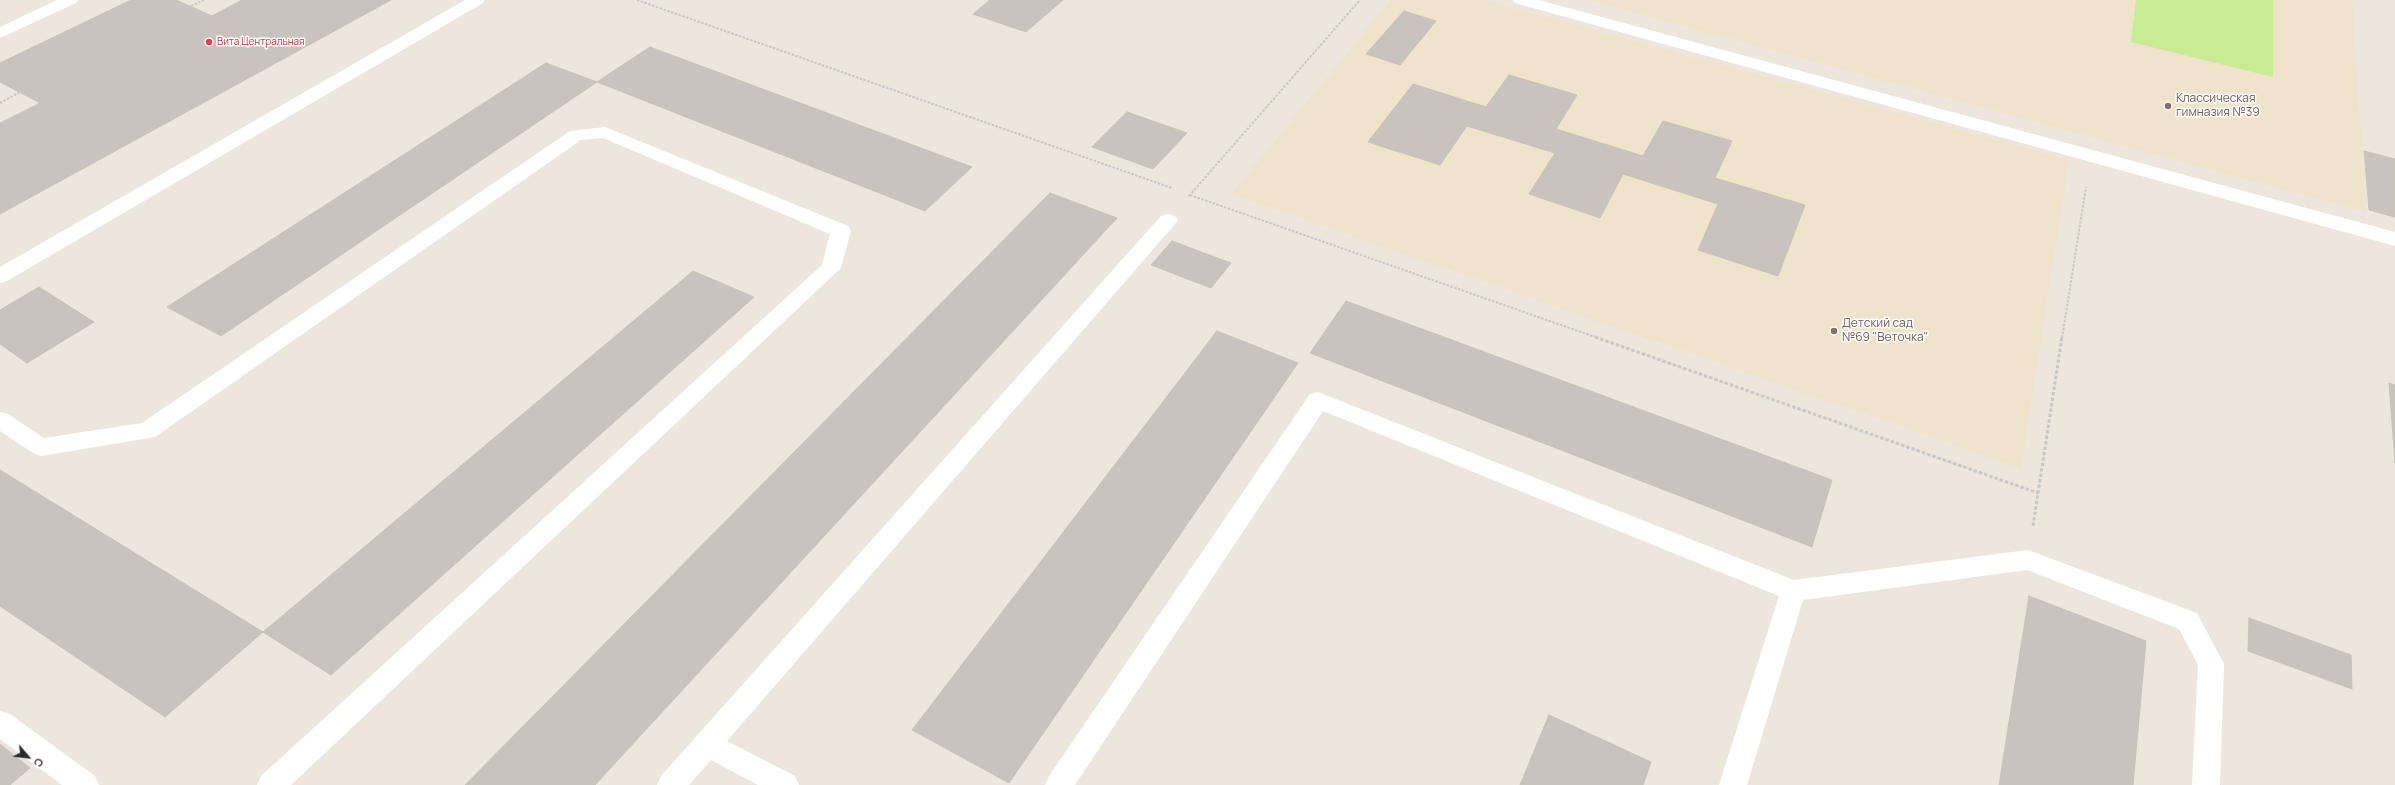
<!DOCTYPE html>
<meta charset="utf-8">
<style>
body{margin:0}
#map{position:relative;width:2395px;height:785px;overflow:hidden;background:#ede6dc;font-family:Manrope,sans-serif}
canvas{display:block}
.north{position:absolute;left:8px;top:737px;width:40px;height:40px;-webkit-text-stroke:3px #fff;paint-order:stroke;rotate:118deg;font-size:11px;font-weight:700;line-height:16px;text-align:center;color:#2b2b2b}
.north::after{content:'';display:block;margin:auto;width:14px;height:18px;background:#2b2b2b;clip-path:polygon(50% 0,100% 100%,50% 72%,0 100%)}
</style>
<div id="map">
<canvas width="2395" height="785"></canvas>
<div class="north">С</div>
</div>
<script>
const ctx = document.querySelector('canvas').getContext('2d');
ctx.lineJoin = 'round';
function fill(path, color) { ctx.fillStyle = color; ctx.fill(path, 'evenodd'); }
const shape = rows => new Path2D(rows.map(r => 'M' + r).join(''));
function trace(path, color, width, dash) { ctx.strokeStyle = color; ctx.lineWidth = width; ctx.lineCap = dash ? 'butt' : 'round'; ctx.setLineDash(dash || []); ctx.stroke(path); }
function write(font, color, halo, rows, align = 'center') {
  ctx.font = font + ' Manrope,sans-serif'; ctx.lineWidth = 3; ctx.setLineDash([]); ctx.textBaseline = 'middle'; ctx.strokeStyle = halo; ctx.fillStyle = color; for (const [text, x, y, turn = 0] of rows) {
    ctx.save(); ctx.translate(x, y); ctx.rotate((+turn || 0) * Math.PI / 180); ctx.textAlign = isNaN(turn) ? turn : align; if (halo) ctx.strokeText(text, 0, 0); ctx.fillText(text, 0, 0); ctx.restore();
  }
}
fill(shape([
 [1391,0,1483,0,2069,160,2021,468,1231,194],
 [1588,0,2352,0,2366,212]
]), '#efe3cb');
fill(shape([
 [2136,0,2273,0,2273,77,2131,42]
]), '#c7ec93');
const building = shape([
 [131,0,176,0,212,16,242,0,391,0,0,214,0,123,40,103,0,82,0,63,131,0],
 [990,0,1063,0,1026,32,973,14,990,0],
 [1404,11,1436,21,1400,65,1366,54,1404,11],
 [650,47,972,167,925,211,597,82,650,47],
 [546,63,597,82,221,336,167,307,546,63],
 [1509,75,1577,95,1556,129,1643,156,1663,121,1732,141,1715,178,1805,205,1778,276,1698,250,1718,204,1623,174,1600,218,1529,194,1555,153,1467,126,1440,165,1368,142,1413,84,1486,107,1509,75],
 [1127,112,1187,133,1153,169,1092,147,1127,112],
 [2364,151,2395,159,2395,217,2369,210,2364,151],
 [1050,193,1117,218,595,785,465,785,1050,193],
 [1172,241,1231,263,1211,288,1151,265,1172,241],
 [693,271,754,297,331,675,263,632,693,271],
 [39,287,94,322,27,363,0,344,0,310,39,287],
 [1346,301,1832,480,1812,547,1310,353,1346,301],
 [1217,331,1298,363,1009,783,912,730,1217,331],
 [2389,383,2395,385,2395,463,2389,383],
 [0,470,263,632,165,717,0,606,0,470],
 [2029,596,2146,641,2133,785,1999,785,2029,596],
 [2249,618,2351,655,2352,689,2248,651,2249,618],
 [1549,715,1651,762,1643,785,1520,785,1549,715],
 [0,744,30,768,10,785,0,785,0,744]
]);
fill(building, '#c8c3bc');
trace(building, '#c8c2b6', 1);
trace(shape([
 [637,0,1172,188],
 [191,6,204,0],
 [0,103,20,92],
 [1190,195,1598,338],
 [1189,196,1360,0],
 [2062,338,2086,187]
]), '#c8c8c8', 2, [2.5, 1.5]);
trace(shape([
 [1595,337,2038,493],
 [2033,526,2062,337]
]), '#c8c8c8', 3, [3.5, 2]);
fill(shape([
 [465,0,485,0,483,3,7,281,0,283,0,267,465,0],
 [1513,0,1539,0,2395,232,2395,246,1515,3,1513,0],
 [605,127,848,226,851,231,841,268,291,785,257,785,261,776,822,265,830,234,603,138,581,140,155,437,41,456,33,453,0,431,0,412,8,414,44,438,142,423,570,131,605,127],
 [1168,214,1175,216,1178,220,1175,224,727,741,795,776,799,785,758,785,711,760,689,785,657,785,661,776,1161,216,1168,214],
 [1318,392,1794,580,2028,550,2197,613,2224,664,2220,785,2192,785,2198,665,2179,629,2027,570,1803,600,1747,785,1719,785,1779,596,1323,411,1075,785,1045,785,1049,776,1310,394,1318,392],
 [0,711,10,714,95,776,99,785,62,785,0,739,0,711]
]), '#fff');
fill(shape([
 [57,0,78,0,76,3,0,38,0,27,57,0]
]), '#fff');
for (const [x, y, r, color] of [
 [209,42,4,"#e0444e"],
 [2168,106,4,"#8d6e63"],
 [1834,331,4,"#8d6e63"]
]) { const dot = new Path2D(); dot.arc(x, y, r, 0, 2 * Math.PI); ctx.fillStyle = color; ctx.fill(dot); trace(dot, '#fff', 1.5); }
write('10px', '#be3a42', '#fff', [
 ["Вита Центральная",217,42]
], 'left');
write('12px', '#785e54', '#fff', [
 ["Классическая",2176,99],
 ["гимназия №39",2176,113],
 ["Детский сад",1842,324],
 ["№69 \"Веточка\"",1842,338]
], 'left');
</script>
